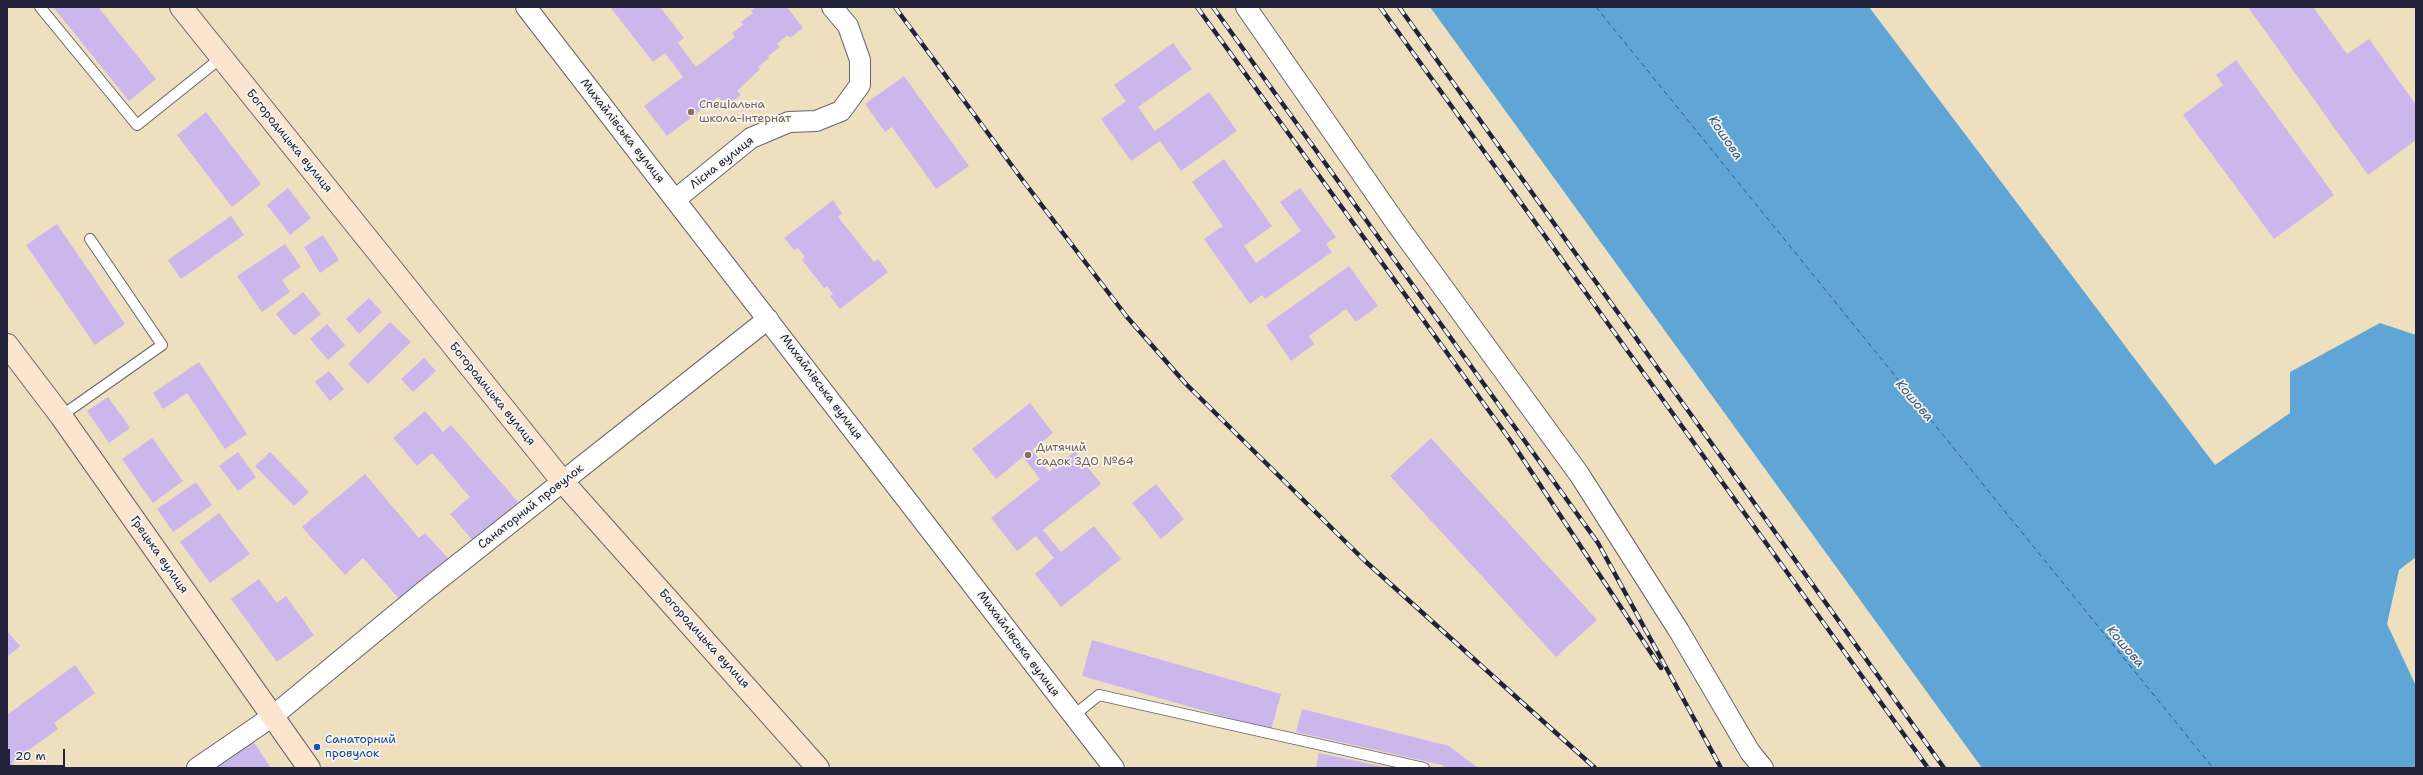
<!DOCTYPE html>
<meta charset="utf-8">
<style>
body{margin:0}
#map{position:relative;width:2423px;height:775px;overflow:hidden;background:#eedfbe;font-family:"Shantell Sans",sans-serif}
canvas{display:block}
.frame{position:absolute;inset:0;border:8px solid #22223b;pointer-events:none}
.scale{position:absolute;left:8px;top:749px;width:57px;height:18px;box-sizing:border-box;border:2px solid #22223b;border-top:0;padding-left:5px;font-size:12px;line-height:14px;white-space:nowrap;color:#22223b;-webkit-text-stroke:3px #f6f6f2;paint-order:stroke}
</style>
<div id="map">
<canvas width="2423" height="775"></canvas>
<div class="frame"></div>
<div class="scale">20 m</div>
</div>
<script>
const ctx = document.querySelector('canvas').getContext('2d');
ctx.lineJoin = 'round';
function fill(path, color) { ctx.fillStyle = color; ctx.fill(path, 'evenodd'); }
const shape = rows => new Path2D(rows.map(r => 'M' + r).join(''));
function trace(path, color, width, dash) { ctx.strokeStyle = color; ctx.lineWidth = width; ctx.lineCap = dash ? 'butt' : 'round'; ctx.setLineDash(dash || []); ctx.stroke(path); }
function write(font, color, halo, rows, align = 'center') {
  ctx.font = font + ' "Shantell Sans",sans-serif'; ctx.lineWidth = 3.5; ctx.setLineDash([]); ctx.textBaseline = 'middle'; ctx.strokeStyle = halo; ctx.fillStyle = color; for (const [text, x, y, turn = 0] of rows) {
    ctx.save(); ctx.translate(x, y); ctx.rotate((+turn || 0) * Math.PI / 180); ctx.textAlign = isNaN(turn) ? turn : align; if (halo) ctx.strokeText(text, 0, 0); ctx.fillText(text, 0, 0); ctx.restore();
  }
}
fill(shape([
 [1430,7,1869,7,2215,465,2290,413,2290,372,2380,323,2416,335,2416,557,2399,570,2387,624,2416,686,2416,768,1982,768]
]), '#5fa5d5');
trace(shape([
 [1596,7,2213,768]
]), '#3a5679', 1, [5, 4]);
fill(shape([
 [53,7,98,7,156,79,129,101],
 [610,7,660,7,684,38,678,43,696,67,735,37,732,33,743,25,741,22,753,13,751,11,756,7,787,7,803,28,790,38,788,35,777,44,780,47,768,56,769,58,758,67,760,69,737,91,741,95,726,106,718,97,667,136,644,106,683,77,665,53,653,62],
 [2248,7,2313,7,2347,54,2369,39,2416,105,2416,140,2368,175],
 [1173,43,1192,69,1138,107,1155,131,1209,92,1237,131,1181,171,1160,141,1131,161,1101,119,1126,101,1114,85],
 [2236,60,2334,195,2274,239,2183,115,2223,85,2216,75],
 [904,76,969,166,936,189,892,127,885,132,865,104],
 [206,112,261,184,232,207,177,135],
 [1224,159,1272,226,1244,246,1256,263,1301,231,1280,202,1300,188,1336,237,1326,244,1332,252,1265,299,1262,295,1250,304,1204,239,1223,226,1192,182],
 [288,188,311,218,290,235,267,205],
 [833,200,842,213,838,217,874,262,878,259,888,272,840,309,830,296,833,294,827,286,824,288,802,260,805,257,798,248,794,250,784,238],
 [231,216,244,235,181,279,168,260],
 [57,224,125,324,95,345,26,245],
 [323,235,339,260,320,273,304,247],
 [285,244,301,267,282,280,290,292,262,312,237,276],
 [1349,266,1378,306,1356,322,1346,309,1309,336,1314,344,1291,361,1266,325],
 [303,292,321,314,294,336,276,314],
 [369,298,382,312,359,334,346,319],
 [390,322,411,342,368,384,348,364],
 [327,324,345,345,328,360,310,339],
 [424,358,436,371,413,392,401,379],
 [199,362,247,434,225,449,187,393,163,409,153,393],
 [329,371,344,389,330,401,315,382],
 [108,397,130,428,109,443,87,411],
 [1030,403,1053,433,1032,450,1049,472,1075,451,1101,484,1043,530,1061,552,1094,526,1121,559,1061,607,1035,574,1054,558,1036,536,1017,551,991,518,1040,479,1023,457,996,479,972,449],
 [425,411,443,432,451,425,518,502,473,541,450,514,470,497,432,453,417,466,393,438],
 [152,438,183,481,153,503,122,459],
 [1431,438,1597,620,1556,657,1390,476],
 [238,452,256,477,238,491,219,466],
 [270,452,309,492,294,506,255,466],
 [365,474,419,538,425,533,448,558,400,600,363,558,345,575,302,527],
 [196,482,212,505,173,532,157,509],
 [1156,484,1184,519,1161,539,1132,503],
 [219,513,250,554,210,583,180,542],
 [259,579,277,603,286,596,314,635,277,662,231,599],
 [7,631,20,646,7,657],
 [1092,640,1281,694,1271,730,1082,676],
 [75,665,95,693,54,723,58,729,12,762,16,768,7,768,7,715],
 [1302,709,1449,746,1478,768,1446,768,1442,765,1296,732],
 [253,741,271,768,215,768,214,767],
 [1319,753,1385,767,1385,768,1316,768]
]), '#ccb7ed');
const lane = shape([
 [40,7,137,125,222,57],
 [61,416,162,345,90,239],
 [1073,716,1099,695,1424,768]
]);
const street = shape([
 [526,7,1114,768],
 [1246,7,1396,223,1579,474,1679,631,1750,752,1763,768],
 [676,199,751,138,789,122,816,121,841,111,860,85,860,60,848,26,832,7],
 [197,768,273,716,423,592,768,319]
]);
const secondary = shape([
 [181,7,563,482,818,768],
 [7,345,61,416,309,768]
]);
trace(lane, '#696469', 12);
trace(street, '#696469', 22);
trace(secondary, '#696469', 24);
trace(lane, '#fff', 10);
trace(street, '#fff', 20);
trace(secondary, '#fbe5cf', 22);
const rail = shape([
 [895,7,1021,178,1127,317,1186,384,1365,561,1595,768],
 [1197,7,1513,444,1661,668],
 [1213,7,1598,543,1721,768],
 [1380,7,1928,768],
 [1399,7,1944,768]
]);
trace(rail, '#22223b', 4.5);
trace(rail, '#f6f6f2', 3, [9]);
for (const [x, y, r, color] of [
 [691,112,4,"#8d6e63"],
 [1028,455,4,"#8d6e63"],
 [317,747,4,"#1a4fb4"]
]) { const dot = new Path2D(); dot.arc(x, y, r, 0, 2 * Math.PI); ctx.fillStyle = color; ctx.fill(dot); trace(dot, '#f6f6f2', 1.5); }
write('12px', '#785e54', '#f6f6f2', [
 ["Спеціальна",699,105],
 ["школа-інтернат",699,119],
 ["Дитячий",1036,448],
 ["садок ЗДО №64",1036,462]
], 'left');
write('12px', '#22223b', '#f6f6f2', [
 ["Михайлівська вулиця",622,131,52],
 ["Богородицька вулиця",289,141,51],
 ["Лісна вулиця",722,163,-38],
 ["Михайлівська вулиця",821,387,53],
 ["Богородицька вулиця",492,394,51],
 ["Санаторний провулок",531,507,-38],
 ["Грецька вулиця",159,555,55],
 ["Богородицька вулиця",704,639,48],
 ["Михайлівська вулиця",1018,644,53]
]);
write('12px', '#164399', '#f6f6f2', [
 ["Санаторний",325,740],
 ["провулок",325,754]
], 'left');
write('italic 13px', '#3a5679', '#f6f6f2', [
 ["Кошова",1725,138,56],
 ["Кошова",1914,401,49],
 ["Кошова",2125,647,49]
]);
</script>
